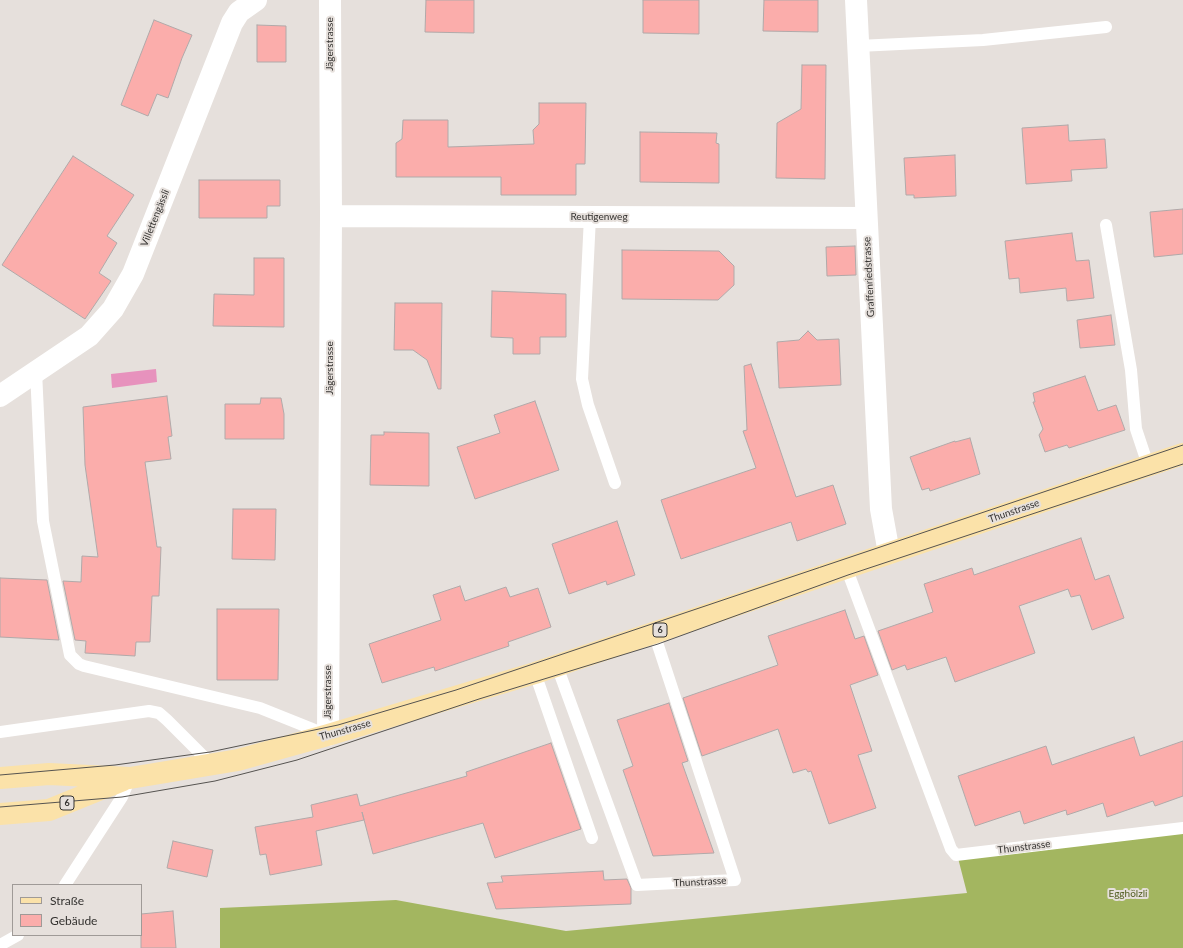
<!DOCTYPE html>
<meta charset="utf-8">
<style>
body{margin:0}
#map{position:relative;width:1183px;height:948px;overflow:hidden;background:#e6e0dc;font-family:Lato,sans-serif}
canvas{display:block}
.legend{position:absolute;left:12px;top:884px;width:130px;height:52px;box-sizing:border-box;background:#e6e0dc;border:1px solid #9f9a97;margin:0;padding:5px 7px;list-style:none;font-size:12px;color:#343230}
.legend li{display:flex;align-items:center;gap:8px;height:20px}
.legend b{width:20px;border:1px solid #9f9a97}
</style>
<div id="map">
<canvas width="1183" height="948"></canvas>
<ul class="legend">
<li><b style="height:5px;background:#fbe2a9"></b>Straße</li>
<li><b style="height:11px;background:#fbadab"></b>Gebäude</li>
</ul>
</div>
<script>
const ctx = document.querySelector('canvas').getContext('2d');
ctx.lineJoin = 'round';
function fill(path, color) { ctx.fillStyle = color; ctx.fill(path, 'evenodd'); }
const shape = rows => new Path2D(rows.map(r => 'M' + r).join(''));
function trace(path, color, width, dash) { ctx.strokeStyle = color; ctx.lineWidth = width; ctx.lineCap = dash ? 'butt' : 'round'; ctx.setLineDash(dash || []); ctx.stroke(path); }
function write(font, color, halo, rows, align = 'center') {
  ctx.font = font + ' Lato,sans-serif'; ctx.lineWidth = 4; ctx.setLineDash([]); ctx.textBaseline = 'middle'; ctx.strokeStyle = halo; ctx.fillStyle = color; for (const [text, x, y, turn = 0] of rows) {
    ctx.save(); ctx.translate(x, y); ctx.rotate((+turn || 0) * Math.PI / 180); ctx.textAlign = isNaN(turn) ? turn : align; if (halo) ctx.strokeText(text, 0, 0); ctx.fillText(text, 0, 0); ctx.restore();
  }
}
fill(shape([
 [1183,833,1183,948,220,948,220,908,396,900,566,931,967,893,958,858]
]), '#a3b660');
fill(shape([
 [156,369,157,382,112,388,111,374]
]), '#e792bd');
const building = shape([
 [426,0,474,0,474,33,425,32,426,0],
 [643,0,699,0,699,34,643,33,643,0],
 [764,0,818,0,818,32,763,31,764,0],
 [154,20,192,35,182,58,168,98,157,94,148,116,121,105,154,20],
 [257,25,286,26,286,62,257,62,257,25],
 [802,65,826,65,825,179,776,178,777,123,801,109,802,65],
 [539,103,586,103,585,164,576,164,576,195,501,195,501,177,396,177,396,143,402,139,403,120,448,120,448,147,534,144,533,130,539,124,539,103],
 [1068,125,1069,141,1105,139,1107,168,1071,170,1072,181,1026,184,1022,128,1068,125],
 [640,132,717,133,716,143,719,144,719,183,640,182,640,132],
 [955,155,956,196,914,198,914,195,906,195,904,158,955,155],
 [73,156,134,195,107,236,117,243,99,273,111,281,85,319,2,265,73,156],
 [199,180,280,180,280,206,267,206,267,218,199,218,199,180],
 [1183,209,1183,254,1154,257,1150,212,1183,209],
 [1072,233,1076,261,1089,260,1094,298,1067,301,1066,288,1020,293,1019,278,1009,279,1005,241,1072,233],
 [855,246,856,275,827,276,826,247,855,246],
 [622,250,719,251,734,266,734,285,718,300,622,299,622,250],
 [254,258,284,258,284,327,213,326,214,294,254,295,254,258],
 [492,291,566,294,566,337,540,337,540,354,513,354,513,338,491,337,492,291],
 [395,303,442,303,441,389,438,389,427,360,413,350,394,350,395,303],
 [1111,315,1115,345,1080,348,1077,320,1111,315],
 [808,331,817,340,839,339,841,385,779,388,777,342,799,340,808,331],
 [751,364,796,497,833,485,846,524,797,541,791,522,681,559,661,500,756,468,743,431,747,430,744,366,751,364],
 [1085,376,1098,411,1116,405,1125,430,1069,448,1067,445,1045,452,1039,435,1043,429,1033,402,1035,402,1033,393,1085,376],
 [167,396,172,436,168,437,171,459,145,462,157,547,161,547,159,596,152,596,150,642,136,642,135,656,85,653,86,641,75,640,63,581,81,582,82,556,98,557,85,465,83,407,167,396],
 [261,398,281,398,284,414,284,439,225,439,225,404,260,404,261,398],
 [535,401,559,470,475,499,457,447,500,433,494,415,535,401],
 [384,432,429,433,429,486,370,485,371,435,384,435,384,432],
 [970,438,980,474,930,491,929,488,922,490,910,457,955,441,955,442,970,438],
 [233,509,276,509,275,560,232,559,233,509],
 [617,521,635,575,607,585,606,581,569,594,552,544,617,521],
 [1081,538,1095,580,1109,575,1124,618,1092,630,1080,595,1071,597,1068,589,1019,606,1035,653,955,682,946,657,907,670,905,665,892,670,878,631,933,612,924,584,972,568,974,575,1081,538],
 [0,578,47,580,59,640,0,637,0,578],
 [460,586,465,601,506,587,510,597,538,588,551,627,508,642,509,646,435,671,434,667,382,683,369,644,441,620,433,595,460,586],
 [217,609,279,609,278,680,217,680,217,609],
 [845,610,855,639,864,636,878,675,850,685,872,751,858,755,876,808,829,824,811,771,808,772,806,769,793,773,778,729,702,756,683,698,778,665,768,636,845,610],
 [669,703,688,761,682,763,714,853,653,856,623,770,633,766,617,720,669,703],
 [1134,737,1140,756,1183,741,1183,796,1155,806,1153,801,1107,817,1103,803,1067,815,1066,810,1024,824,1020,811,975,826,958,776,1046,746,1052,765,1134,737],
 [551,743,581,829,495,858,483,823,373,854,362,812,364,820,316,831,322,865,270,875,266,854,260,855,255,827,313,817,311,805,357,794,360,806,467,776,466,772,551,743],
 [173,841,213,850,207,877,167,868,173,841],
 [603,871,604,880,627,879,631,888,631,904,496,909,487,883,503,882,501,876,603,871],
 [173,911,176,948,141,948,141,914,173,911]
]);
fill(building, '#fbadab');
trace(building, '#b0a9a9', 1);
trace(shape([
 [858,46,983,40,1106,27],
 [590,217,582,379,588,405,615,483],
 [1106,225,1131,370,1136,429,1148,465],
 [36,371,43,521,70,655,79,664,84,666,260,708,325,734],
 [846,567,951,849,956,855,1183,828],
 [557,666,637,885,735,880,654,633],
 [535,673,592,838],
 [0,732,149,711,159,713,167,720,212,765],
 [65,885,122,797,130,778],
 [0,945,18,935]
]), '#fff', 12);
trace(shape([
 [856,0,881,509,889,553],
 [331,216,866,218],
 [0,396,89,336,113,309,133,274,232,23,239,12,256,0],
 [328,735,331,216,330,0]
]), '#fff', 22);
trace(shape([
 [0,778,49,774,130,778,238,760,328,735,535,673,1183,454],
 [0,814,49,810,123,780]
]), '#fbe2a9', 22);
trace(shape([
 [0,775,115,765,210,752,338,725,456,690,1183,445],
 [0,807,122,797,215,781,297,760,479,699,658,644,848,575,1183,464]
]), '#555350', 1);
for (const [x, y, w] of [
 [660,630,14],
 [67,803,14]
]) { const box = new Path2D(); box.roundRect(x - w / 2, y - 7, w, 14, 3); ctx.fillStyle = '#e6e0dc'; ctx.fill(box); trace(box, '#343230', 1); }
write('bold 9px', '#343230', null, [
 ["6",660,630],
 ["6",67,803]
]);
write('10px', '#343230', '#e6e0dc', [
 ["Jägerstrasse",330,44,-90],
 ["Reutigenweg",599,217],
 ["Villettengässli",155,218,-68],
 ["Graffenriedstrasse",869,277,-93],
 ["Jägerstrasse",330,368,-90],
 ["Thunstrasse",1014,511,-19],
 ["Jägerstrasse",328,692,-90],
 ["Thunstrasse",345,730,-16],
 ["Thunstrasse",1024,847,-7],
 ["Thunstrasse",700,882,-3]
]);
write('10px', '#515d20', '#e6e0dc', [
 ["Egghölzli",1128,894]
]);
</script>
